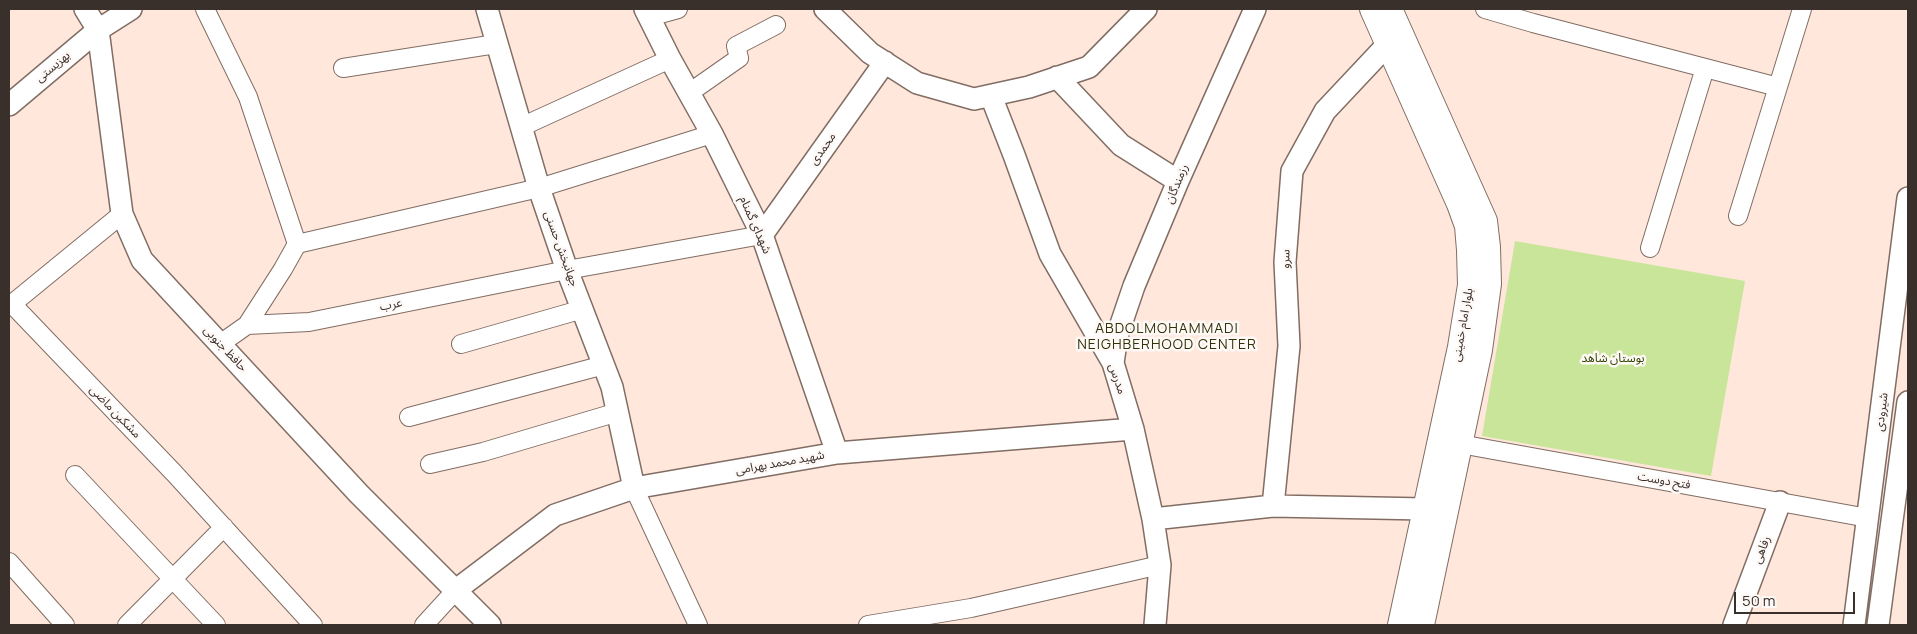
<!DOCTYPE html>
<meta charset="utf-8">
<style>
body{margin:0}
#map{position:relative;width:1917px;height:634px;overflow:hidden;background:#ffe7dc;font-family:Manrope,sans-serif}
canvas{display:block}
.frame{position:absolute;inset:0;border:10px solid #39302c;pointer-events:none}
.scale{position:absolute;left:1734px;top:592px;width:121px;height:22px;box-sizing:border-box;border:2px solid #39302c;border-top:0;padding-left:6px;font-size:15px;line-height:18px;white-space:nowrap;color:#39302c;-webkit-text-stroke:4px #fef9f7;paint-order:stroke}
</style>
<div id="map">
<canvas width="1917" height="634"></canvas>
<div class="frame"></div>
<div class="scale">50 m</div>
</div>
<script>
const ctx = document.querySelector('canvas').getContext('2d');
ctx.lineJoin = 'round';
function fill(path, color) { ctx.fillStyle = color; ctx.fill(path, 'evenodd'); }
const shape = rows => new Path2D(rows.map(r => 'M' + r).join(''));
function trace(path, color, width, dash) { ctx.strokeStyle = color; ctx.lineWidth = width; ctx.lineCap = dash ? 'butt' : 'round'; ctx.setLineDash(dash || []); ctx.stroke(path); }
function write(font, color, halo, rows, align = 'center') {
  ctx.font = font + ' Manrope,"Noto Sans Arabic",sans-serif'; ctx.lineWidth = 5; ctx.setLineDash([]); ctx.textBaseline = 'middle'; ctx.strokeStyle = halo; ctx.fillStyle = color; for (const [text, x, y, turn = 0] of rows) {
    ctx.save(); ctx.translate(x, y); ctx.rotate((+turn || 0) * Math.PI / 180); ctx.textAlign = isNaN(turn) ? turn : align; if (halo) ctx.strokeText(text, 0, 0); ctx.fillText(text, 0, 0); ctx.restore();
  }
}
fill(shape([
 [1515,241,1745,281,1711,476,1482,436]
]), '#c9e59a');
const minor = shape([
 [205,9,248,97,297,244],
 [1485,9,1533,23,1778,87],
 [649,17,678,9],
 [343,68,496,44],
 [689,93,739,58,736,46,776,25],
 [521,127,670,59],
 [122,214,12,304,174,473,313,625],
 [1738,216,1802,9],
 [1650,248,1705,68],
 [247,325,283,269,297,244,539,188,712,134],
 [220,344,247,325,309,322,567,270,762,235],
 [461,344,583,309],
 [409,417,604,365],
 [1460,444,1868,518],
 [430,464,483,452,618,412],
 [75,475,216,625],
 [634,488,698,625],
 [9,562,65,625],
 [127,625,224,527],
 [424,625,456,590],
 [868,625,971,608,1160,565]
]);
const tertiary = shape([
 [85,9,98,30,122,214,142,260,359,494,490,625],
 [487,9,539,188,567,270,612,387,634,488],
 [645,9,670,59,712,134,762,235,837,453],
 [825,9,870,53,917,83,974,99,1029,87,1089,67,1146,9],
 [1057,77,1121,145,1178,181],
 [991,96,1014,155,1050,254,1113,363,1133,429,1153,519,1160,565,1155,625],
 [9,105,98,30,131,9],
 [762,235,885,62],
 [1113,363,1117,336,1134,286,1178,181,1255,9],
 [1273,506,1289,346,1285,262,1292,171,1325,111,1388,44],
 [1153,519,1273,506,1425,509],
 [456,590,555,515,634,488,837,453,1133,429],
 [1734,625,1780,502],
 [1854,625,1908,198],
 [1878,625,1908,402]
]);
const secondary = shape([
 [1372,9,1459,204,1467,226,1469,250,1470,285,1460,347,1400,625],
 [1390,9,1485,221,1488,247,1489,284,1480,350,1422,625]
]);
trace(minor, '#816d63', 20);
trace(tertiary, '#816d63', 24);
trace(secondary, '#816d63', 26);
trace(minor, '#fff', 18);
trace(tertiary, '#fff', 21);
trace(secondary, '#fff', 24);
write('12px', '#39302c', '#fef9f7', [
 ["بهزیستی",53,67,-40],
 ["محمدی",823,149,-55],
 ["رزمندگان",1177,184,-67],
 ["شهدای گمنام",755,225,66],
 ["جهانبخش حسنی",561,249,70],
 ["سرو",1286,259,-88],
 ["عرب",391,305,-11],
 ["بلوار امام خمینی",1463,325,-80],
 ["حافظ جنوبی",225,349,47],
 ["مدرس",1117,379,71],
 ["مشکین ماضی",115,412,46],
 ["شیرودی",1882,412,-83],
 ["شهید محمد بهرامی",780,463,-10],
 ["فتح دوست",1664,481,10],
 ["رفاهی",1762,550,-69]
]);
write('12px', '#314400', '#fef9f7', [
 ["بوستان شاهد",1613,359]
]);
ctx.letterSpacing = '1px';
write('14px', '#303207', '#fef9f7', [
 ["ABDOLMOHAMMADI",1167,329],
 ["NEIGHBERHOOD CENTER",1167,345]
]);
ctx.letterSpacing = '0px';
</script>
